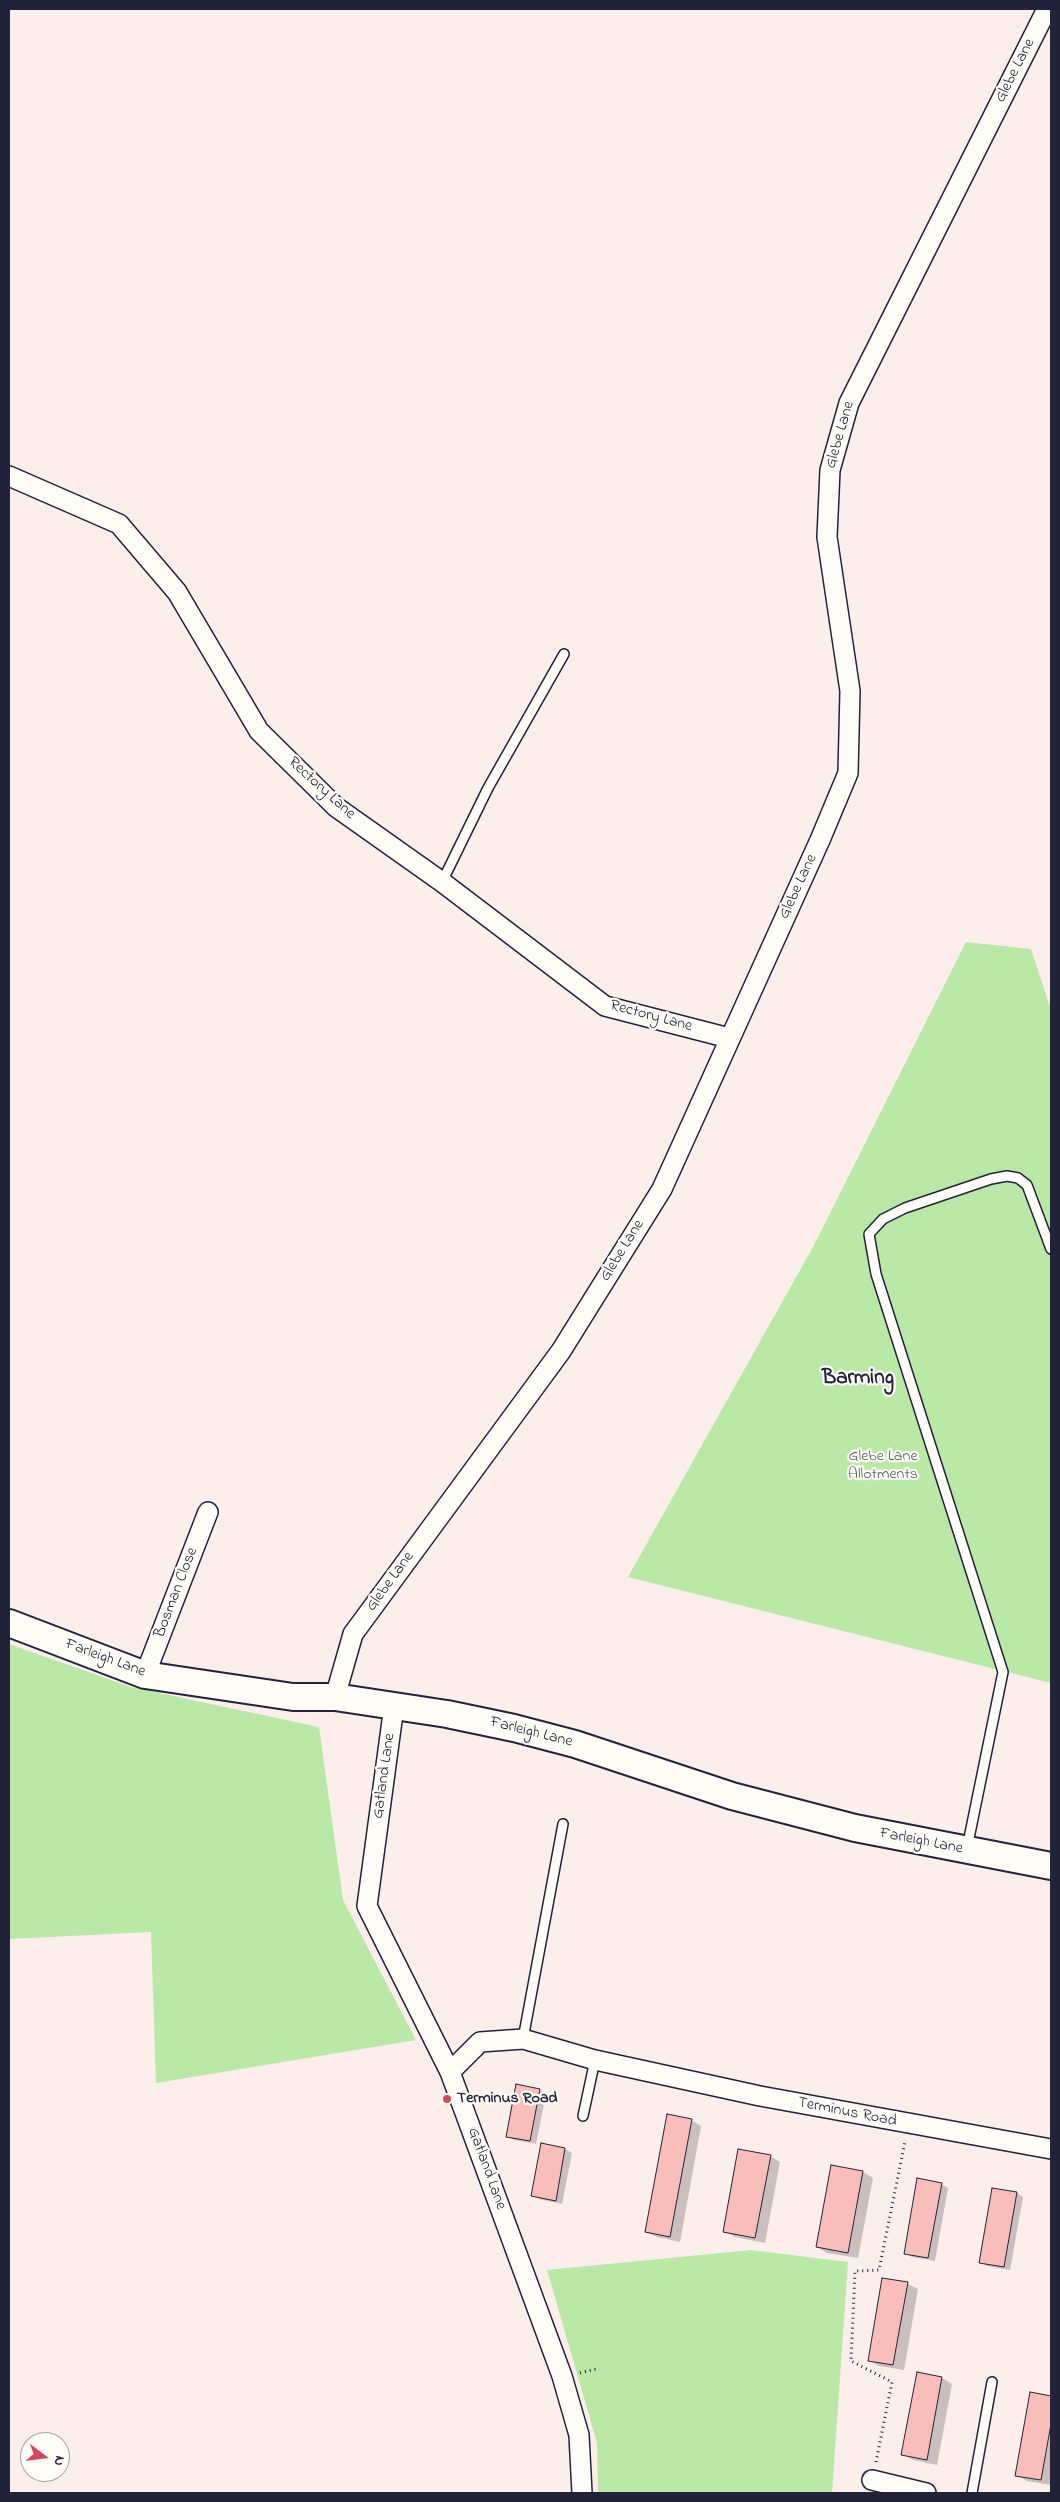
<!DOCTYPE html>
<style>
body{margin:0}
#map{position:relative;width:1060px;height:2502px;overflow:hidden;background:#fcefeb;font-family:"Indie Flower",sans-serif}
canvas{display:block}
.frame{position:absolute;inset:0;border:10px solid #22223b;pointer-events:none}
.north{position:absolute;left:20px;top:2432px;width:50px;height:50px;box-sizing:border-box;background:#fdfcf7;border:1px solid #a5a5ac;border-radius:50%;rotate:105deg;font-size:14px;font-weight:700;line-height:20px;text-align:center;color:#22223b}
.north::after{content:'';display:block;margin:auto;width:18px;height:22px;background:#d1495b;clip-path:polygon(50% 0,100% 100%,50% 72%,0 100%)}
</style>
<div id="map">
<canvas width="1060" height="2502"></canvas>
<div class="frame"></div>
<div class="north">N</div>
</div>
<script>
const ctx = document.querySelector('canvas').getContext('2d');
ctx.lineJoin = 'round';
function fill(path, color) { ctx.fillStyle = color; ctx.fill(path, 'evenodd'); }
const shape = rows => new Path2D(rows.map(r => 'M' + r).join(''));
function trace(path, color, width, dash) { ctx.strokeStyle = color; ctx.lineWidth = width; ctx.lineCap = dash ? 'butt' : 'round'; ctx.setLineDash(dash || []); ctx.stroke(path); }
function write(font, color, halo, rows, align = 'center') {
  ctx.font = font + ' "Indie Flower",sans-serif'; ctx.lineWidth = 4.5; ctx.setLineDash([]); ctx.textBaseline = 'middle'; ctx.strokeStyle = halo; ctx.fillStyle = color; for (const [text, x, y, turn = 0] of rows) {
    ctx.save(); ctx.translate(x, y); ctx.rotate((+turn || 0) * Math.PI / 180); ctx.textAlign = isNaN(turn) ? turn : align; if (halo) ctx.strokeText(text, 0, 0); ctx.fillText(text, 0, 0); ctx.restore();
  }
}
fill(shape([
 [966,942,1031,949,1051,1010,1051,1683,628,1577,813,1247],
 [9,1644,131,1687,319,1727,343,1900,416,2040,156,2083,151,1932,9,1939],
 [751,2250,848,2262,832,2493,598,2493,597,2443,547,2270]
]), '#b9e8a7');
fill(shape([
 [539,2090,546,2094,536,2144,514,2140,507,2136],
 [691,2120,701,2126,680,2242,657,2237,646,2232],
 [542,2145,565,2149,572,2153,562,2204,539,2199,533,2195],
 [770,2156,780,2162,765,2243,735,2237,724,2231],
 [832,2166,863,2172,873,2178,858,2258,827,2253,817,2247],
 [941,2184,948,2188,935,2261,912,2257,905,2253],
 [1017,2193,1023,2197,1010,2270,987,2266,980,2262],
 [883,2279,908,2284,918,2289,904,2370,879,2366,869,2360],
 [942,2378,952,2384,937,2465,913,2460,903,2454],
 [1031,2394,1051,2398,1051,2485,1027,2481,1017,2475]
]), '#0003');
const building = shape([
 [516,2084,540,2089,530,2141,506,2137,516,2084],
 [667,2114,692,2119,670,2237,645,2232,667,2114],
 [541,2143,565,2148,556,2201,531,2196,541,2143],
 [738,2149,771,2155,755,2238,723,2232,738,2149],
 [831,2165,863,2171,848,2253,816,2247,831,2165],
 [917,2178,942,2183,928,2258,904,2254,917,2178],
 [992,2188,1017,2192,1004,2267,979,2263,992,2188],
 [882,2278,908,2282,893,2365,868,2361,882,2278],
 [917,2372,942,2377,927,2460,901,2455,917,2372],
 [1030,2392,1051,2396,1051,2424,1041,2480,1015,2476,1030,2392]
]);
fill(building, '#f9bdba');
trace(building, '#22223b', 1);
const lane = shape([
 [442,882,488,788,564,654],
 [967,1848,1003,1672,876,1274,869,1234,883,1219,905,1208,991,1179,1007,1176,1018,1178,1027,1185,1051,1249],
 [523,2039,563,1824],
 [583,2116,595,2060],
 [972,2493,992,2382]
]);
const street = shape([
 [9,476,119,524,177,592,259,731,336,807,442,882,605,1006,729,1038],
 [145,1675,208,1512],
 [335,1697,353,1634,561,1351,662,1189,820,840,848,773,850,691,827,537,830,470,849,403,1047,9],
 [394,1706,367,1906,450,2072,562,2376,579,2435,582,2493],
 [450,2072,480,2042,523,2039,595,2060,760,2096,1051,2149],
 [872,2480,926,2493]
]);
const secondary = shape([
 [9,1623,145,1675,293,1697,335,1697,447,1714,514,1728,575,1744,732,1796,855,1828,1051,1866]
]);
trace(lane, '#22223b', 12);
trace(street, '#22223b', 22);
trace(secondary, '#22223b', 30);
trace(shape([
 [580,2373,596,2369],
 [876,2462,892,2382,851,2361,855,2271,879,2270,905,2142]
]), '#22223b', 3, [1, 4]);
trace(lane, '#fdfcf7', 9);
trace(street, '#fdfcf7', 19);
trace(secondary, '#fdfcf7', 26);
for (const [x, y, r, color] of [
 [447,2099,5,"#d1495b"]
]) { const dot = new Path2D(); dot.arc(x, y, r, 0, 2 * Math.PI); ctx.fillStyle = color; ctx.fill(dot); trace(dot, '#fdfcf7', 2); }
write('16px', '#22223b', '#fdfcf7', [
 ["Glebe Lane",1016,71,-63],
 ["Glebe Lane",841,435,-74],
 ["Rectory Lane",321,789,42],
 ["Glebe Lane",799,887,-65],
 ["Rectory Lane",651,1017,15],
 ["Glebe Lane",623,1251,-58],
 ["Glebe Lane",391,1582,-54],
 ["Bosman Close",177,1593,-69],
 ["Farleigh Lane",105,1659,20],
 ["Farleigh Lane",531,1733,14],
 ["Gatland Lane",385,1776,-82],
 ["Farleigh Lane",921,1842,11],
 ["Terminus Road",847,2113,11],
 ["Gatland Lane",486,2169,70]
]);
write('16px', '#4f5d5b', '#fdfcf7', [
 ["Glebe Lane",883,1457],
 ["Allotments",883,1475]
]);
write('bold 16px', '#22223b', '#fdfcf7', [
 ["Terminus Road",457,2099]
], 'left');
write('bold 21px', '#22223b', '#fdfcf7', [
 ["Barming",858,1380]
]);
</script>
